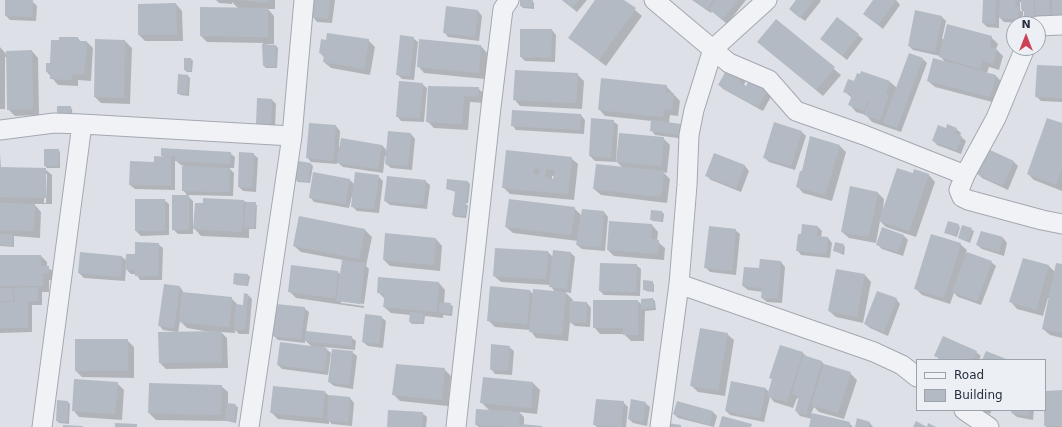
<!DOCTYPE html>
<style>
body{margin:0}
#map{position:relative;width:1062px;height:427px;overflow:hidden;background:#dde1e7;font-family:"DejaVu Sans",sans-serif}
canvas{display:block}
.legend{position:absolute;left:916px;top:359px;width:130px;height:52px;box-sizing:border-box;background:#ecf0f5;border:1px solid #9da3ac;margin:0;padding:5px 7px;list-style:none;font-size:12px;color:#272f3e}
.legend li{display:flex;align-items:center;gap:8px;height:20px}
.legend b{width:20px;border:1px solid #9da3ac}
.north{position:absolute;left:1006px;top:16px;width:40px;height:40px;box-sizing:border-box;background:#ecf0f5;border:1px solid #9da3ac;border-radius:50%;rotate:0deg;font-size:11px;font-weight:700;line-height:16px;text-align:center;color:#272f3e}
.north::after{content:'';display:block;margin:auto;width:14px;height:18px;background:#ce4055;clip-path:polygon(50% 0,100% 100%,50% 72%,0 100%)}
</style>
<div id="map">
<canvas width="1062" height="427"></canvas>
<ul class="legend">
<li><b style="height:5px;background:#f0f2f5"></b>Road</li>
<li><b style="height:11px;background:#b4bac4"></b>Building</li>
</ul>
<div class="north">N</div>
</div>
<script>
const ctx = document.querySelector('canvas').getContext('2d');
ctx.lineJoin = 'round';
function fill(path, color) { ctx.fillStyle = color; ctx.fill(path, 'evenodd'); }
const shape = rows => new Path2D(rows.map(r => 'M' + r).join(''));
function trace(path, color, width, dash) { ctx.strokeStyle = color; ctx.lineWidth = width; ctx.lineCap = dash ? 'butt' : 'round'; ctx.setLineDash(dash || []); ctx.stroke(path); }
fill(shape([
 [216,0,275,0,275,9,268,9,274,16,274,44,266,44,266,45,276,46,278,48,277,68,266,68,264,66,263,43,207,42,201,36,238,8,232,2,232,4,219,3],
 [315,0,335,0,332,23,317,22,313,17],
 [562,0,587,0,577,12],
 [596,0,623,0,642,16,606,66,569,38],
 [692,0,746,0,727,24,712,11,711,13],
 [797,0,820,0,821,1,805,21,794,13],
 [878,0,896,0,900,5,883,29,864,14],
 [984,0,1062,0,1058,24,1030,23,1025,19,1025,11,1023,11,1023,23,1004,22,999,17,999,28,987,27,983,23],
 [1020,2,1022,2,1022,12,1020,10],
 [32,1,37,6,36,21,10,20,6,16],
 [532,1,534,3,534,9,523,8,521,6],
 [176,4,182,11,183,41,145,41,139,35],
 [478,11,482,16,479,41,448,37,444,32],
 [916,12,942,17,946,21,942,39,991,37,998,44,996,49,1003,56,999,70,989,67,987,73,996,76,1002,82,996,103,935,87,928,81,945,62,940,56,913,50,909,46],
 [838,18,863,39,847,60,826,43],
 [776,20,841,75,823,96,765,48],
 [552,30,556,35,555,62,525,61,521,57],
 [78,38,81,42,87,42,93,48,91,81,78,80,78,86,58,85,47,72,51,64],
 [413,38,418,42,414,80,402,79,397,74],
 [368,40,375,47,370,75,331,68,324,62,325,58,320,53],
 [125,41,132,48,130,104,101,103,95,97],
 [481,46,487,53,485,79,424,73,418,66],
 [0,47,7,55,32,51,38,58,39,115,15,116,8,109,7,57,5,57,5,109,0,109],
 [191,59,193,61,192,72,187,72,185,70],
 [923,59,927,63,901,132,872,122,866,115,856,112,850,105,852,98,844,91,862,72,890,82,897,88],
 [1062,67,1062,102,1041,101,1036,96],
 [577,74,584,81,582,109,520,106,514,99],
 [179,75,188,76,190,78,189,96,180,95,178,93],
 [742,76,746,80,744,85,747,87,750,81,772,95,763,111,723,89,719,85],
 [422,84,427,88,424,122,401,121,397,116],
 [666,86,680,101,678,116,670,115,669,123,685,139,655,135,651,130,652,121,605,116,599,109],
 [429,87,478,88,485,95,485,103,470,102,468,130,434,128,427,121],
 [272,100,276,104,275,128,262,128,257,123],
 [70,107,72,109,73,121,60,121],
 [581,115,585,120,584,134,516,130,512,125],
 [613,121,618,125,616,162,595,161,590,156],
 [310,124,336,126,340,131,339,147,340,147,382,145,387,151,389,132,411,134,415,139,412,170,391,168,386,164,387,156,385,156,383,173,343,167,337,162,337,164,311,162,307,157],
 [1062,124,1062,191,1034,180,1028,174],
 [946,129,956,129,961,133,960,136,966,141,961,154,937,145,933,140],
 [802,132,806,136,795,170,769,162,765,158],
 [663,138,670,145,667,173,663,172,670,179,667,203,601,195,594,189,623,168,617,162],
 [839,145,846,152,832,201,803,193,797,186],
 [58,150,60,152,60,168,47,168,45,166],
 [507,151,571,158,578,164,574,200,510,194,503,187],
 [552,176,555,176,554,180,552,180],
 [988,151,1014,162,1018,166,1008,190,982,178,978,174],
 [230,153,235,157,234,168,229,168,234,173,233,196,187,195,183,190,184,166,181,165,175,160,175,190,135,189,130,185,155,163,164,158,162,155],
 [0,154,1,168,45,169,52,175,52,204,34,204,41,212,40,238,14,236,14,247,0,246],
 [45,174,47,174,46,203,44,203],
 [253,154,258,158,256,192,243,191,239,187],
 [715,154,745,166,749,171,741,192,711,180,706,175],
 [311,164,313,166,310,183,298,182,296,180],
 [915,170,929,175,935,182,916,237,886,227,880,221,876,243,849,238,842,232,878,193,884,199,883,211,913,175],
 [378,176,383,181,379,213,357,211,352,206,353,196,352,196,349,208,314,202,310,197,350,180,355,185],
 [425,181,430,185,427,209,390,205,385,201],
 [468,182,470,184,468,203,465,203,468,206,466,218,455,217,453,215,458,203,455,200,456,192,447,189],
 [188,196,193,201,193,227,194,227,204,204,243,201,257,205,256,229,249,229,249,238,201,236,193,227,193,234,178,234,173,229],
 [136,200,164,200,169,204,169,235,141,236,136,231],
 [574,208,582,216,583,210,604,212,608,217,605,251,582,249,577,245,578,241,513,233,506,227],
 [662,212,664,214,663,222,653,221,651,219],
 [299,217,365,230,372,237,366,266,369,269,364,304,341,301,341,303,364,306,364,308,296,298,289,291,338,272,341,275,343,260,301,252,294,246],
 [652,225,658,232,657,241,665,248,664,260,614,256,608,250],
 [958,225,960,227,957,237,945,233],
 [963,226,974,231,970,243,959,238],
 [818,227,822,231,821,237,828,238,832,243,830,258,801,255,797,250,801,235],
 [735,230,740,234,736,275,710,272,706,268],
 [981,232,1003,238,1007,243,1004,256,982,249,977,245],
 [904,236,908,240,903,256,882,249,877,244],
 [436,239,442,246,440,271,390,266,384,260],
 [158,244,163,248,162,280,140,280,136,274,131,274,126,269,125,281,84,278,79,273,81,253,122,257,127,261],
 [960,244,967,250,966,253,991,262,996,266,981,305,958,297,954,293,950,304,922,295,915,288],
 [843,245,845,247,844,255,834,251],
 [548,252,553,257,571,253,575,257,571,293,565,292,573,300,572,303,587,303,591,308,590,327,575,326,570,322,568,341,536,338,530,330,495,327,488,320,530,291,534,295,555,292,550,285,501,282,494,276],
 [0,256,41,256,47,262,47,267,55,273,55,280,49,280,49,292,42,292,42,305,32,305,32,332,0,333],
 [1023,259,1049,266,1055,272,1062,265,1062,338,1050,335,1043,329,1050,298,1048,298,1043,316,1017,309,1011,302],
 [781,262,785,267,782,303,767,302,762,298,763,292,748,290,743,286,760,269],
 [636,265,641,269,640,296,604,295,600,291],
 [248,275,250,277,248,286,236,285,234,283],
 [865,275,871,282,863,323,836,317,829,311],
 [652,282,654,284,654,292,646,291,644,289],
 [439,283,445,290,444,303,453,306,452,316,443,315,443,318,425,316,424,324,412,324,410,322,410,315,391,313,384,307,385,299,378,292],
 [180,287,184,293,231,298,238,305,244,306,248,295,252,299,249,334,239,334,235,330,235,333,221,332,227,338,228,368,166,369,160,363,176,332,163,330,159,325],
 [180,321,187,328,210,332,178,333],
 [653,299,655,301,656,310,645,311,644,341,631,341,624,334,600,334,594,327,594,301,638,301,642,305],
 [896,299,900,304,888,336,870,328,865,324],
 [304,308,309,312,306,332,351,337,356,341,355,350,324,347,331,353,328,375,282,369,278,365,312,347,305,340,305,343,278,340,273,335],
 [381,317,386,321,383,348,368,346,363,342],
 [727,334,734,340,725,396,698,392,691,385],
 [127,340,134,347,134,378,82,377,76,371],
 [781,346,803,353,807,357,822,362,825,365,850,373,857,380,844,419,819,412,814,407,811,414,849,423,853,427,810,427,812,419,800,416,796,411,800,399,797,398,793,408,774,402,770,397,764,422,730,415,726,411,732,382,766,389,769,392,773,380,770,378],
 [509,347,514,351,512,375,495,374,491,369],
 [352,352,357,356,353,389,334,386,329,382],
 [976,352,981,356,979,360,940,360,935,355],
 [444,369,451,376,448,406,400,401,394,395],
 [484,378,533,383,540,390,537,414,519,412,524,417,524,425,542,427,479,427,476,425,490,411,481,402],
 [117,383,124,390,122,420,79,417,73,410],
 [221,386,228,392,228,404,238,407,236,423,227,421,156,420,149,413],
 [1062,391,1062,427,1046,427,1044,410],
 [325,392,329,396,350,398,354,403,352,426,332,424,329,421,329,424,278,419,271,412],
 [58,401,68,402,70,404,69,424,59,423,57,421],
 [623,402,628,407,626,427,597,427,594,424],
 [678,402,713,412,717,416,714,427,678,418,674,414],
 [645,403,650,407,647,426,633,423,629,419],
 [981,410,992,410,990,414],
 [1013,410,1034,410,1033,420,1017,417,1012,413],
 [422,413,427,417,426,427,388,427],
 [870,423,873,427,856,427]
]), '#0003');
fill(shape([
 [5,0,33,0,32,17,5,16],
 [237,0,269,0,268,3],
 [314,0,330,0,328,19,312,17],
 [520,0,533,0,532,7,520,6],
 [562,0,579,0,572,8],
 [595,0,624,0,636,8,599,60,568,38],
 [693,0,713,0,707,9],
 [716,0,738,0,722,20,709,9],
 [796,0,814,0,800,18,789,9],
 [873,0,896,0,878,25,863,14],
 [983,0,996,0,995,24,982,23],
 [1000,0,1016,0,1015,7,1019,8,1018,19,999,18],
 [1021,0,1034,0,1034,19,1024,19,1024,9,1021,9],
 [1035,0,1049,0,1050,15,1035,15],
 [1052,0,1062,0,1062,20,1052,20],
 [176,3,177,35,138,35,138,4],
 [446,6,478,10,475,37,443,33],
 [200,7,268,8,268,37,200,36],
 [915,10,942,16,935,52,908,46],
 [837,17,859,34,842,56,820,39],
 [776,19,835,67,816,90,757,42],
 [947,24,992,36,989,47,997,49,993,64,982,61,980,69,939,57],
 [520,29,552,29,551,58,520,57],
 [327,33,369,39,364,69,323,62,324,54,319,53,321,39,326,40],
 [400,35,414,37,410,76,396,75],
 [59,37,78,37,78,41,87,41,84,75,72,74,72,80,50,79,50,72,46,72,46,63,50,63,51,40,59,40],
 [95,39,125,40,124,98,94,97],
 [419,39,481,45,479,73,417,67],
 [262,44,276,45,276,67,263,66],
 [32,50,33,109,7,110,6,51],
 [909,53,923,58,897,128,883,123],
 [184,58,191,58,191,71,184,70],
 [933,58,996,75,990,97,927,81],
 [1037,65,1062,66,1062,98,1035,97],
 [728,67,743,75,739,82,746,86,750,79,768,90,758,107,718,85],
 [515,70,578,73,576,103,513,100],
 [861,71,890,81,886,94,889,95,880,120,864,115,869,101,867,101,864,111,848,105,852,95,843,92,848,79,854,81,857,73,860,74],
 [178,74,188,75,187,94,177,94],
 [601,78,667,85,666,92,674,93,672,110,664,109,663,117,598,110],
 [399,81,423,83,420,118,396,117],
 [428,86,479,87,478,97,464,96,462,124,426,122],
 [257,98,272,99,271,124,256,124],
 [57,106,71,106,71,119,57,120],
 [512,110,581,114,580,130,511,126],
 [591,118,614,120,611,158,589,156],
 [1047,118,1062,123,1062,168,1056,185,1027,174],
 [651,120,682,124,681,135,650,131],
 [774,122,802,131,791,166,763,158],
 [309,123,336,125,333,161,306,158],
 [947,124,957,128,955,133,962,136,956,150,932,141,938,125,946,128],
 [388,131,411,133,408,166,385,164],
 [619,133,664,137,661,166,616,162],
 [810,136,840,145,825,195,796,187,800,171,802,171],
 [341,138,382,145,378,169,337,163],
 [161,148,231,152,230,164,175,161,175,156,161,156],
 [44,149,59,149,58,166,44,166],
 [988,149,1014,161,1003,186,977,174],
 [506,150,572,157,568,194,502,188],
 [534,168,540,169,539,175,533,174],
 [546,169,555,170,553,179,545,178],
 [239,152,254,153,252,188,238,187],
 [714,153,745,165,736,188,705,176],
 [154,156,171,157,171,186,129,185,130,161,154,162],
 [298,161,311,163,308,182,295,180],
 [596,164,664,171,661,197,593,189],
 [182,166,230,168,229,192,182,191],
 [0,167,46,168,46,198,0,197],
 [897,168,913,173,914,169,929,174,909,231,879,221],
 [313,172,350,179,345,204,309,198],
 [355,172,379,175,374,209,351,207],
 [387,176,426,180,423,205,384,201],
 [447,179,468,181,466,202,454,201,455,190,446,189],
 [850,186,878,192,869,237,841,232],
 [172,195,189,195,189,230,172,230],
 [203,198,244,200,242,232,193,229,195,203,203,203],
 [135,199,165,199,165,231,135,231],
 [509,199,575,207,571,235,505,227],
 [454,201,466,203,465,216,452,215],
 [246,202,256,202,254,228,244,227],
 [0,203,35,204,34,231,0,230],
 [582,209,604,211,601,247,576,245],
 [651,210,662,211,661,221,650,220],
 [299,216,365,229,359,259,293,246],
 [609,221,652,224,651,239,659,240,658,254,607,250],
 [948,221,959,224,955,236,944,233],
 [802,224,818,226,817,236,828,237,826,254,796,251,798,234,801,234],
 [962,225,972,228,968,242,958,238],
 [709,226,736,229,732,271,704,268],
 [882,227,904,235,898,252,876,245],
 [981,231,1003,237,999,252,976,245],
 [385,233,436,238,434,265,383,260],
 [0,234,13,234,12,246,0,245],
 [931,234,961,243,944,298,914,289],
 [135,242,159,243,158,276,135,276,135,270,125,270,126,254,135,254],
 [835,242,844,244,842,253,833,251],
 [495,248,548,251,546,279,493,276],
 [553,250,571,252,567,289,549,287],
 [80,252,122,256,121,277,78,273],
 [967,252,992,261,977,301,952,292],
 [0,255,41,255,41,266,49,266,49,273,43,273,43,286,0,286],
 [1023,258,1049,265,1036,310,1009,302],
 [760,259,781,261,778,299,761,298,762,288,742,286,744,267,759,268],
 [342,260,365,263,360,304,336,301],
 [600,263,637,264,636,292,599,291],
 [1056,263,1062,264,1062,333,1042,329],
 [291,265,338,271,335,298,288,292],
 [836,269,865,274,857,317,828,311],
 [234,273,248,274,247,285,233,284],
 [378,277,439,282,436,312,383,307,385,294,377,293],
 [643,280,653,281,653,290,643,290],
 [164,284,180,286,174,328,158,326],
 [490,286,530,290,527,324,487,321],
 [38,287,38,301,28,301,28,328,0,328,0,302,15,302,14,288],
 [0,288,12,288,13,301,0,301],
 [533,289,566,292,562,335,529,332],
 [877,291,897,298,884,332,864,324],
 [182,292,232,297,229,327,179,322],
 [244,293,248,294,245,330,234,330,236,304,243,305],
 [653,298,654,308,641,309,641,299],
 [593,300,638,300,638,335,623,335,623,328,593,328],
 [570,301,587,302,586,323,569,322],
 [440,302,451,303,450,314,439,313],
 [276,304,305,307,301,339,272,336],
 [410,312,423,313,423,323,409,322],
 [365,314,382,316,379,344,362,342],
 [700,328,728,333,718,390,690,386],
 [221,331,222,362,159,363,158,332],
 [306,331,352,336,351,346,305,341],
 [943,336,977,351,973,360,944,360,934,356],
 [75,339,128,339,128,371,75,371],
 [280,342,327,348,324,371,277,365],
 [491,344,510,346,508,371,490,370],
 [780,345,803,352,787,402,767,396,772,379,769,378],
 [332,349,353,351,349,385,328,382],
 [986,351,1009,360,982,360],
 [803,355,822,361,806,415,795,411,799,396,792,394],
 [396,364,445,368,442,400,392,395],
 [824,364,851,372,838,413,811,405],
 [483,377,533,382,531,408,480,403],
 [74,379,118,382,115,414,72,411],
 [731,381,766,388,760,418,725,411],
 [149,383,222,385,221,415,148,413],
 [273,386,325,391,322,418,270,413],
 [1062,390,1062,426,1044,426,1045,391],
 [329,395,350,397,348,423,327,420],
 [596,399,624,401,621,427,593,425],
 [631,399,646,402,643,422,628,419],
 [57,400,68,401,67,422,56,421],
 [677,401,713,411,710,425,673,414],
 [227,403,236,404,234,421,225,420],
 [476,409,520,412,519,427,475,425],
 [388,410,423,412,422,427,387,427],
 [1012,410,1029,410,1028,416,1011,413],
 [812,413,850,422,849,427,809,427],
 [722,416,752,424,751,427,719,427],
 [857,418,870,422,869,427,855,427],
 [916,421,927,427,928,423,936,427,913,427],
 [115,423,137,424,137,427,115,427],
 [668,423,681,425,681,427,667,427],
 [521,424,542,426,542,427,521,427],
 [63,425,83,426,83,427,63,427]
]), '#b4bac4');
const minor = shape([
 [654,0,729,63,769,80,796,111,864,135,965,175],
 [1038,26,1062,25],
 [1025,48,996,118,965,175,959,190,962,197,968,200,1042,220,1062,224],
 [0,130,54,123,82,124,292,136],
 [679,284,874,352,902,365,917,377],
 [964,410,989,427],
 [42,427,82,124],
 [249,427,292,136,304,0],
 [456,427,491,107,503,9,509,0],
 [660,427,679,284,687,185,689,135,694,110,713,49,767,0]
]);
trace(minor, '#a3a8b1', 21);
trace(minor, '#f0f2f5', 19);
</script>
